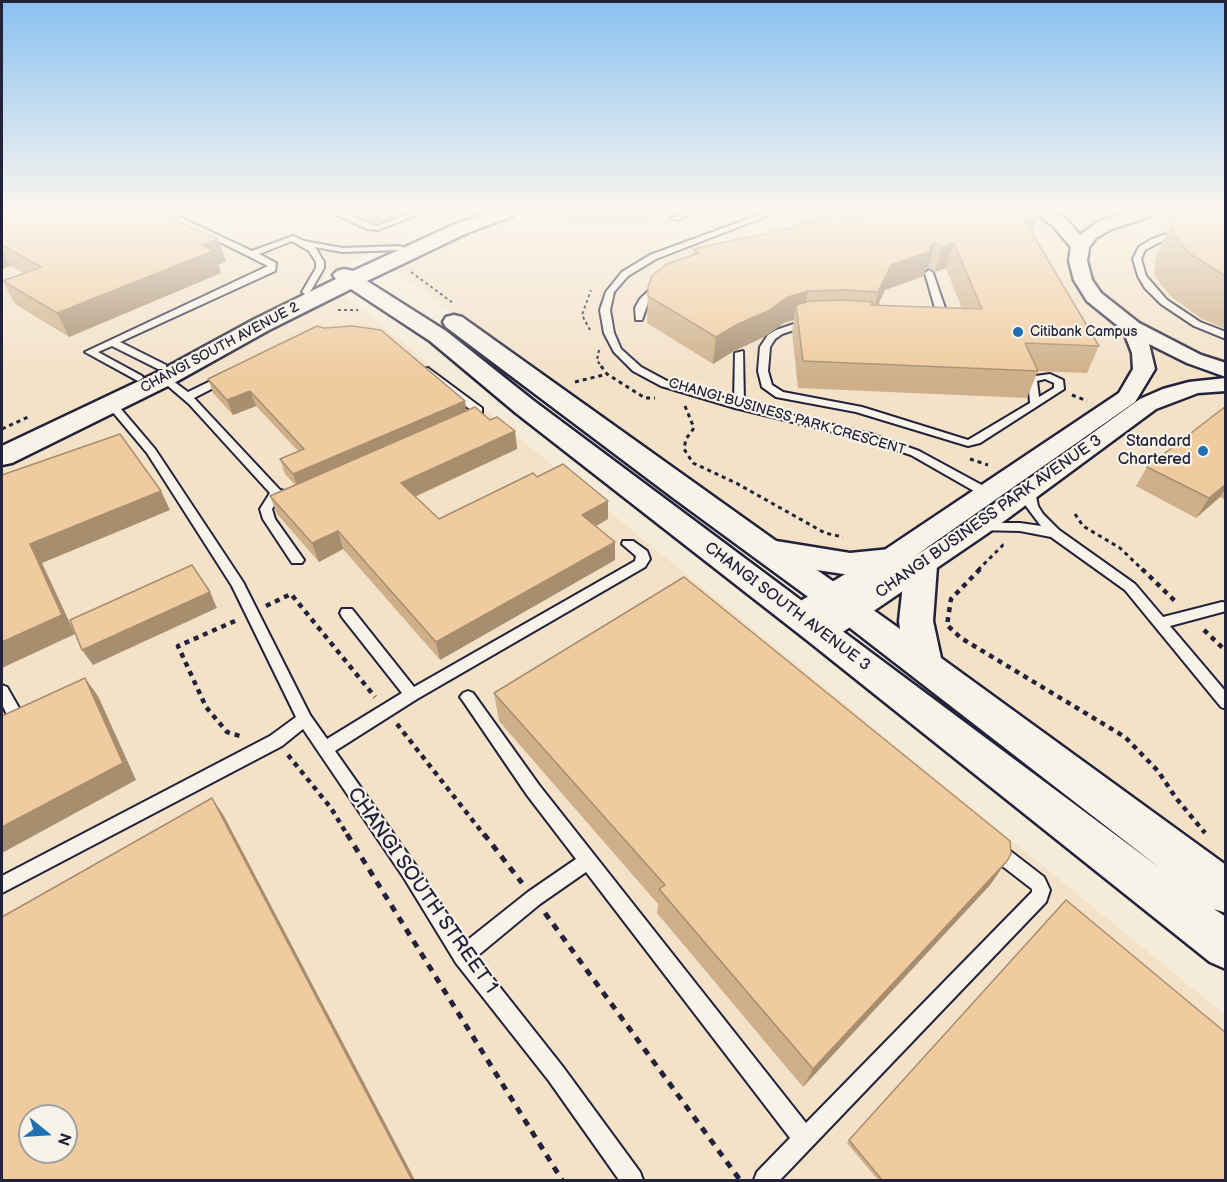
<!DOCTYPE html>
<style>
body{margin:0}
#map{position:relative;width:1227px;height:1182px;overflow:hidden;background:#f5ebd9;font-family:"Balsamiq Sans",sans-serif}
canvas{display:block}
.frame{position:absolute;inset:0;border:3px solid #22223b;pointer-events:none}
.north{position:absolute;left:18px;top:1104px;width:60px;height:60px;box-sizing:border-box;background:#f7f3e8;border:2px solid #a29fa3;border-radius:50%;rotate:108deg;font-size:16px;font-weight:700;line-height:24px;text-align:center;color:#22223b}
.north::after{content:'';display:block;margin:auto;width:21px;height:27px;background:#1f6fb2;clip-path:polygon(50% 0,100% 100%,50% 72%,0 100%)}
</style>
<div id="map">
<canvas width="1227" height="1182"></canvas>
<div class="frame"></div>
<div class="north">N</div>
</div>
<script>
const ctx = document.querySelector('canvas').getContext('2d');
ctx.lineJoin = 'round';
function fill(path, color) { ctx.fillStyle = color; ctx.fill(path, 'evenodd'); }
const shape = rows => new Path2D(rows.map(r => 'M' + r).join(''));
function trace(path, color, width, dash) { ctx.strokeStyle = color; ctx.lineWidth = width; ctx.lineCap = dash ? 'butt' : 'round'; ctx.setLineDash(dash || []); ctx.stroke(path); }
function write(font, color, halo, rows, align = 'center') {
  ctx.font = font + ' "Balsamiq Sans",sans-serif'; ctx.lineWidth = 4.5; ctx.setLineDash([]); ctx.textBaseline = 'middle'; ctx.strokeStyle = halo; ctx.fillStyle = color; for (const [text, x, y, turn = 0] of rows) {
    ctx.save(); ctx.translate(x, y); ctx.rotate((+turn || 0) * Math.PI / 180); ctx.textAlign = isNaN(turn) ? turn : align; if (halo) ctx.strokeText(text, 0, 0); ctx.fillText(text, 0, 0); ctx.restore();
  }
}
fill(shape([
 [2,212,463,212,321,276,1225,1015,1225,1180,2,1180],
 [30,1116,66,1116,66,1152,30,1152],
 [512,212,1225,212,1225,876,393,269]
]), '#f3e1c8');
const lane = shape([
 [160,212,169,212,252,251,293,236,304,241,342,248,400,246,404,248,400,250,342,252,315,247,324,262,324,268,310,292,306,295,302,292,316,268,316,262,309,251,292,241,259,254,276,263,275,271,120,342,166,365,166,369,158,369,112,346,98,352,142,376,143,378,138,381,85,352,268,266,160,212],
 [331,212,341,212,377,226,413,212,423,212,378,230,367,229,331,212],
 [684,212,694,212,678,220,671,218,684,212],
 [767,212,777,212,656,259,628,276,614,292,610,310,614,333,621,349,641,367,669,382,734,401,735,353,743,351,744,404,871,434,919,451,989,489,991,492,989,495,981,495,911,455,863,439,735,408,661,386,633,371,614,352,604,333,600,310,606,292,622,272,650,255,767,212],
 [1179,230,1186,232,1158,243,1145,250,1141,259,1146,276,1167,300,1200,322,1226,332,1226,339,1194,326,1161,304,1145,288,1138,276,1133,259,1139,247,1152,239,1179,230],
 [929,270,933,273,945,308,941,320,930,323,925,320,934,316,935,308,925,273,929,270],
 [658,282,665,284,649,300,642,320,636,320,635,308,640,299,658,282],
 [809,319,814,322,812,324,782,334,775,339,770,347,768,371,772,385,783,392,862,407,968,440,1030,403,1028,377,1050,374,1063,380,1064,389,980,443,968,446,856,412,776,397,762,387,758,371,760,347,768,335,776,330,809,319],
 [1045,379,1054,383,1054,388,1039,397,1037,381,1045,379],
 [428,368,482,408,482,417,476,424,468,424,467,422,472,416,472,411,424,373,424,369,428,368],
 [165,375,188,392,221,376,229,376,229,380,194,398,280,490,298,494,300,497,298,500,290,502,279,498,272,509,275,519,304,560,302,563,292,563,263,519,260,509,270,493,189,404,161,380,160,378,165,375],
 [111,401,115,402,155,449,243,582,310,715,327,739,402,693,342,617,340,613,342,609,352,609,414,687,635,561,636,556,622,544,623,541,633,541,647,551,650,559,645,567,417,699,335,751,416,866,465,942,528,892,576,859,527,795,463,701,460,697,463,693,468,691,473,693,539,785,806,1123,1032,892,1032,889,988,855,985,849,988,843,994,841,1000,843,1044,877,1050,890,1046,902,780,1180,754,1180,757,1172,790,1138,586,872,540,904,476,957,563,1067,640,1172,643,1180,619,1180,549,1081,456,963,404,878,303,729,282,746,2,893,2,876,270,736,296,717,232,586,147,453,106,404,111,401],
 [1029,487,1035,491,1038,506,1043,514,1059,530,1135,584,1163,617,1222,602,1226,603,1226,611,1170,626,1226,692,1226,709,1221,707,1125,590,1051,537,1020,531,976,530,974,527,980,523,1020,523,1041,526,1026,506,1023,491,1029,487],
 [2,685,7,687,23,715,16,730,2,739,2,724,7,715,2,704,2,685]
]);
const street = shape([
 [1035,212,1054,212,1065,218,1080,235,1099,221,1132,212,1152,212,1151,216,1111,229,1096,238,1089,247,1087,261,1092,280,1101,293,1139,323,1201,355,1226,363,1226,377,1187,363,1149,344,1155,369,1135,402,915,556,970,521,1140,399,1163,389,1189,382,1226,378,1226,391,1198,393,1156,409,988,533,831,640,820,643,809,640,805,632,809,624,840,604,809,624,799,627,789,624,784,616,789,608,880,553,1119,393,1133,369,1132,353,1123,330,1087,301,1074,280,1069,261,1071,247,1053,226,1035,212]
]);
const secondary = shape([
 [490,212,515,212,513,216,467,233,367,281,446,331,534,401,1160,868,841,621,672,497,446,327,443,322,446,317,454,315,462,317,776,541,850,553,890,549,901,552,906,560,901,568,890,571,850,575,817,570,900,629,899,621,905,566,910,558,921,555,932,558,937,566,933,621,941,658,1226,865,1226,913,1214,909,1226,917,1226,969,1210,962,808,641,516,413,430,341,351,289,269,330,174,383,12,463,2,465,2,446,156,373,253,320,336,279,333,275,337,271,344,269,353,271,453,225,490,212]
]);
trace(lane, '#22223b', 4);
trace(street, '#22223b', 5);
trace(secondary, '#22223b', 5);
trace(shape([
 [787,216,797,212],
 [411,272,453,303],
 [338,310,358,310],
 [590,330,582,315,591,290],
 [599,350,597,360,602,368]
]), '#22223b', 2, [3, 3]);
trace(shape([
 [601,366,607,374,645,398,655,398],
 [575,382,607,374],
 [1072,395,1087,401],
 [685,406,694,428,686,439,684,449,693,463,736,483,825,533,843,537],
 [2,429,28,417],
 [1126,455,1153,467],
 [970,459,988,465],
 [1075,514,1083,526,1120,548,1143,570],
 [978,570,1003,545,1006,545]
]), '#22223b', 3, [4, 4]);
trace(shape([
 [980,569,951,599,947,625,961,638,1125,737,1158,771,1176,798,1205,833],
 [1142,569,1175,601],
 [266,606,291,594,375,697],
 [235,621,178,646,206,707,227,732,243,737],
 [1204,630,1226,651],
 [397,724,485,836],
 [288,755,331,808,348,836]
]), '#22223b', 4.5, [5, 5]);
trace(shape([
 [347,834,562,1180],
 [484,834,522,883],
 [545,913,740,1180]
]), '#22223b', 5, [7, 7]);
fill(lane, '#f7f3e8');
fill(street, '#f7f3e8');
fill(secondary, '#f7f3e8');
fill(shape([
 [2,212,218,239,226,261,218,265,221,273,69,337,15,304,3,281,24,273,10,266,2,269],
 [343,212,408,212,375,223],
 [567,212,671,212,657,216,642,219,567,221],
 [1226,212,1226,329,1202,319,1170,296,1154,275,1156,256,1174,216],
 [1038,215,1032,232,1099,346,1087,373,1038,371,1027,398,798,388,792,331,794,320,784,323,764,337,734,351,713,364,647,323,648,287,693,255,693,249,793,227,794,225,852,219],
 [928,268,935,272,946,268,962,309,878,305,885,290,924,276,925,270],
 [208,379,465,401,466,411,490,420,515,431,517,449,415,497,439,519,537,477,608,519,596,526,615,560,440,660,343,549,319,562,277,514,270,496,295,485,285,474,280,459,298,451,256,406,233,415,213,393],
 [1226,406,1226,500,1220,497,1196,518,1136,486,1147,467],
 [494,693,990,885,803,1087,657,913,658,904,499,721],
 [1066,900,1226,1180,878,1180,847,1143]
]), '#ceaf89');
fill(shape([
 [373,212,408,212,375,223],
 [642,212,671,212,657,216,642,219],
 [1038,215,1029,239,1023,218],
 [218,239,226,261,218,265,221,273,69,337,57,313,202,245],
 [935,243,928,268,925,270,924,276,885,290,872,318,878,292,891,265,930,247],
 [954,243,946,268,935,272,942,247],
 [2,249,10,266,2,269],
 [808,291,803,317,796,305,794,320,784,323,764,337,734,351,713,364,716,337,738,324,788,297],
 [250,391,256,406,233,415,227,400],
 [465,401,467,416,298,489,293,474],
 [515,431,517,449,405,501,401,483],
 [1226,484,1226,488,1220,497,1196,518,1209,498],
 [161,491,170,510,42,563,75,634,2,668,2,642,30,544],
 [608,501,608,519,583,533,582,515],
 [338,531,343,549,319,562,312,543],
 [615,542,615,560,440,660,436,642],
 [210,592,217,608,93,665,82,650],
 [85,678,98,696,136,780,2,853,2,827],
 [212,798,224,816,415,1180,412,1180],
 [1007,861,990,885,803,1087,813,1069]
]), '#a78e6f');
const building = shape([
 [2,212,157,212,218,239,202,245,213,251,57,313,3,281,41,267,2,245,2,212],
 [886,212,1033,212,1038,215,1023,218,1099,346,1025,343,1038,371,803,361,796,305,810,301,845,300,873,302,871,305,982,309,954,243,942,247,935,243,930,247,931,251,891,265,878,292,846,290,808,291,788,297,768,311,738,324,716,337,648,296,648,287,652,276,667,264,699,253,693,249,796,227,794,225,840,215,852,219,869,216,886,212],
 [1181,212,1226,212,1226,276,1190,254,1173,234,1174,216,1181,212],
 [317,326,324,328,352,326,381,330,465,401,293,474,280,459,304,449,250,391,227,400,208,379,317,326],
 [1226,406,1226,484,1209,498,1147,467,1226,406],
 [475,407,490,420,497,417,515,431,401,483,439,519,533,473,537,477,563,464,608,501,582,515,615,542,436,642,338,531,312,543,270,496,475,407],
 [120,434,161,491,30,544,62,615,2,642,2,475,120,434],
 [192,565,210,592,82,650,70,620,192,565],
 [684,577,1010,841,1011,854,1007,861,813,1069,659,889,665,885,494,693,684,577],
 [85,678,123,763,2,827,2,716,85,678],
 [212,798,412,1180,2,1180,2,917,212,798],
 [30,1116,66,1116,66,1152,30,1152,30,1116],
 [1066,900,1226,1033,1226,1180,882,1180,849,1140,1066,900]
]);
fill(building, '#efcb9f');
trace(building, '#a78e6f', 1.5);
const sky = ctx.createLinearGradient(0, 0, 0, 377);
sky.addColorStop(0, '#8ac0f0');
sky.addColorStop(0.56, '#faf6ee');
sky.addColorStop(1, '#faf6ee00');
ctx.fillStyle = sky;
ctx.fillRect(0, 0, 1227, 377);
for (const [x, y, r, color] of [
 [1018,332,6,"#1f6fb2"],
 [1203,451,6,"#1f6fb2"]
]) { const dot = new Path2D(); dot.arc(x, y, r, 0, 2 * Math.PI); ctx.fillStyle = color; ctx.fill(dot); trace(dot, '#f7f3e8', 2); }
write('14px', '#22223b', '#f7f3e8', [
 ["Citibank Campus",1030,332]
], 'left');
write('14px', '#22223b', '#f7f3e8', [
 ["CHANGI SOUTH AVENUE 2",220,348,-28],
 ["CHANGI BUSINESS PARK CRESCENT",787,417,16]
]);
write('16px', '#22223b', '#f7f3e8', [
 ["Standard",1191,442],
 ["Chartered",1191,460]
], 'right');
write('16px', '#22223b', '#f7f3e8', [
 ["CHANGI BUSINESS PARK AVENUE 3",989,517,-35],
 ["CHANGI SOUTH AVENUE 3",787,607,37]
]);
write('20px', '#22223b', '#f7f3e8', [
 ["CHANGI SOUTH STREET 1",422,891,55]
]);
</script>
